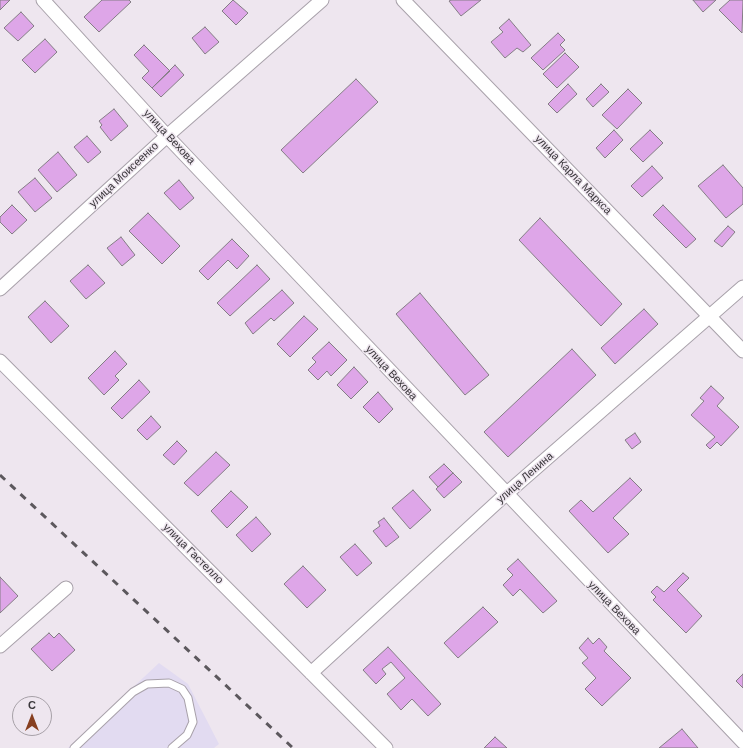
<!DOCTYPE html>
<meta charset="utf-8">
<style>
body{margin:0}
#map{position:relative;width:743px;height:748px;overflow:hidden;background:#eee6ef;font-family:Arial,sans-serif}
canvas{display:block}
.north{position:absolute;left:12px;top:696px;width:40px;height:40px;box-sizing:border-box;background:#eee6ef;border:1px solid #a6a0a7;border-radius:50%;rotate:0deg;font-size:11px;font-weight:700;line-height:16px;text-align:center;color:#39363a}
.north::after{content:'';display:block;margin:auto;width:14px;height:18px;background:#873f20;clip-path:polygon(50% 0,100% 100%,50% 72%,0 100%)}
</style>
<div id="map">
<canvas width="743" height="748"></canvas>
<div class="north">С</div>
</div>
<script>
const ctx = document.querySelector('canvas').getContext('2d');
ctx.lineJoin = 'round';
function fill(path, color) { ctx.fillStyle = color; ctx.fill(path, 'evenodd'); }
const shape = rows => new Path2D(rows.map(r => 'M' + r).join(''));
function trace(path, color, width, dash) { ctx.strokeStyle = color; ctx.lineWidth = width; ctx.lineCap = dash ? 'butt' : 'round'; ctx.setLineDash(dash || []); ctx.stroke(path); }
function write(font, color, halo, rows, align = 'center') {
  ctx.font = font + ' Arial,sans-serif'; ctx.lineWidth = 3; ctx.setLineDash([]); ctx.textBaseline = 'middle'; ctx.strokeStyle = halo; ctx.fillStyle = color; for (const [text, x, y, turn = 0] of rows) {
    ctx.save(); ctx.translate(x, y); ctx.rotate((+turn || 0) * Math.PI / 180); ctx.textAlign = isNaN(turn) ? turn : align; if (halo) ctx.strokeText(text, 0, 0); ctx.fillText(text, 0, 0); ctx.restore();
  }
}
fill(shape([
 [159,663,188,684,219,744,214,748,68,748]
]), '#e2dbf1');
const building = shape([
 [0,0,10,0,0,10,0,0],
 [102,0,129,0,131,2,99,32,84,17,102,0],
 [233,0,248,13,236,25,222,11,233,0],
 [451,0,481,0,461,16,449,1,451,0],
 [693,0,716,0,703,12,693,0],
 [730,0,743,0,742,33,719,10,730,0],
 [21,12,34,26,18,41,4,28,21,12],
 [509,19,531,45,523,52,517,48,505,58,491,42,503,32,499,28,509,19],
 [205,27,219,42,205,54,192,38,205,27],
 [558,33,565,40,560,45,565,50,543,70,531,58,558,33],
 [45,39,57,52,35,73,22,60,45,39],
 [144,45,170,71,152,88,142,78,149,71,134,55,144,45],
 [565,53,579,67,557,88,543,74,565,53],
 [175,65,184,75,161,97,152,88,175,65],
 [356,79,378,102,303,173,281,150,356,79],
 [568,84,577,94,557,113,548,104,568,84],
 [601,84,609,92,593,107,586,99,601,84],
 [628,89,642,103,617,129,602,115,628,89],
 [114,109,128,126,111,141,100,127,102,125,99,121,114,109],
 [614,130,623,140,605,158,596,148,614,130],
 [650,130,663,143,643,162,630,149,650,130],
 [87,136,101,152,88,163,74,147,87,136],
 [58,152,77,175,57,192,38,170,58,152],
 [723,165,743,188,743,204,726,218,698,186,723,165],
 [652,166,663,178,642,197,631,186,652,166],
 [35,178,52,198,35,212,18,192,35,178],
 [179,180,194,198,180,210,164,193,179,180],
 [12,205,27,220,12,234,0,222,0,217,12,205],
 [663,205,696,239,686,248,653,215,663,205],
 [148,213,180,246,162,264,129,231,148,213],
 [540,218,622,304,601,326,519,240,540,218],
 [728,226,735,232,722,247,714,241,728,226],
 [121,237,135,255,122,266,107,248,121,237],
 [232,239,249,256,237,269,228,260,208,280,199,271,232,239],
 [88,265,105,283,86,299,70,281,88,265],
 [257,265,270,279,230,316,217,303,257,265],
 [282,290,294,303,274,321,271,318,253,334,245,323,282,290],
 [420,293,489,375,465,395,396,314,420,293],
 [45,301,69,326,51,343,28,317,45,301],
 [644,309,658,324,615,364,601,348,644,309],
 [304,316,318,329,290,357,277,344,304,316],
 [329,342,347,360,331,376,327,371,318,380,308,370,316,362,312,358,329,342],
 [572,349,596,375,508,457,484,432,572,349],
 [115,351,127,364,115,376,119,380,104,395,88,378,115,351],
 [354,367,368,382,351,399,337,385,354,367],
 [139,380,150,392,122,419,111,408,139,380],
 [711,386,724,398,717,406,739,427,721,446,717,442,710,449,706,445,715,437,691,415,704,401,700,398,711,386],
 [378,392,393,409,379,423,363,407,378,392],
 [151,416,161,427,147,440,137,430,151,416],
 [635,433,641,442,632,449,625,440,635,433],
 [177,441,187,451,174,465,163,455,177,441],
 [216,452,230,465,198,496,184,483,216,452],
 [444,464,453,473,438,487,429,477,444,464],
 [453,473,462,482,444,498,436,489,453,473],
 [630,478,642,490,613,518,629,534,608,553,569,511,581,500,593,512,630,478],
 [413,490,431,510,410,529,392,508,413,490],
 [231,491,248,507,227,528,211,511,231,491],
 [256,517,271,534,252,552,236,535,256,517],
 [384,518,399,537,386,547,373,531,380,526,378,522,384,518],
 [355,544,372,563,357,576,340,557,355,544],
 [518,559,557,601,543,613,520,589,513,596,503,585,513,575,507,569,518,559],
 [303,566,326,590,307,608,284,584,303,566],
 [683,573,689,578,677,590,702,616,686,633,653,600,656,597,651,592,657,586,664,592,683,573],
 [0,577,18,596,0,613,0,577],
 [483,607,498,622,458,658,444,643,483,607],
 [49,633,54,638,59,633,75,650,52,671,31,649,49,633],
 [588,638,593,644,599,638,607,647,604,651,631,678,602,706,585,689,596,678,582,663,588,658,579,648,588,638],
 [388,647,441,704,428,716,412,699,401,710,387,694,405,678,391,662,382,669,386,674,376,684,363,670,388,647],
 [743,674,743,688,736,681,743,674],
 [682,729,698,748,659,748,682,729],
 [495,737,507,748,484,748,495,737]
]);
fill(building, '#dea6e8');
trace(building, '#847d85', 1);
const service = shape([
 [74,748,133,692,147,684,169,683,182,689,188,698,193,722,187,735,172,748]
]);
const minor = shape([
 [43,0,167,136,743,742],
 [403,0,743,351],
 [0,289,167,136,322,0],
 [0,361,386,748],
 [0,646,66,588],
 [311,673,506,494,743,287]
]);
trace(service, '#a8a1aa', 9);
trace(minor, '#a8a1aa', 15);
trace(service, '#fff', 7);
trace(minor, '#fff', 13);
trace(shape([
 [0,475,293,748]
]), '#5c585d', 3, [7, 7]);
write('11px', '#39363a', '#eee6ef', [
 ["улица Вехова",169,137,47],
 ["улица Моисеенко",124,175,-43],
 ["улица Карла Маркса",573,175,46],
 ["улица Вехова",391,373,47],
 ["улица Ленина",525,478,-41],
 ["улица Гастелло",193,554,45],
 ["улица Вехова",614,608,46]
]);
</script>
